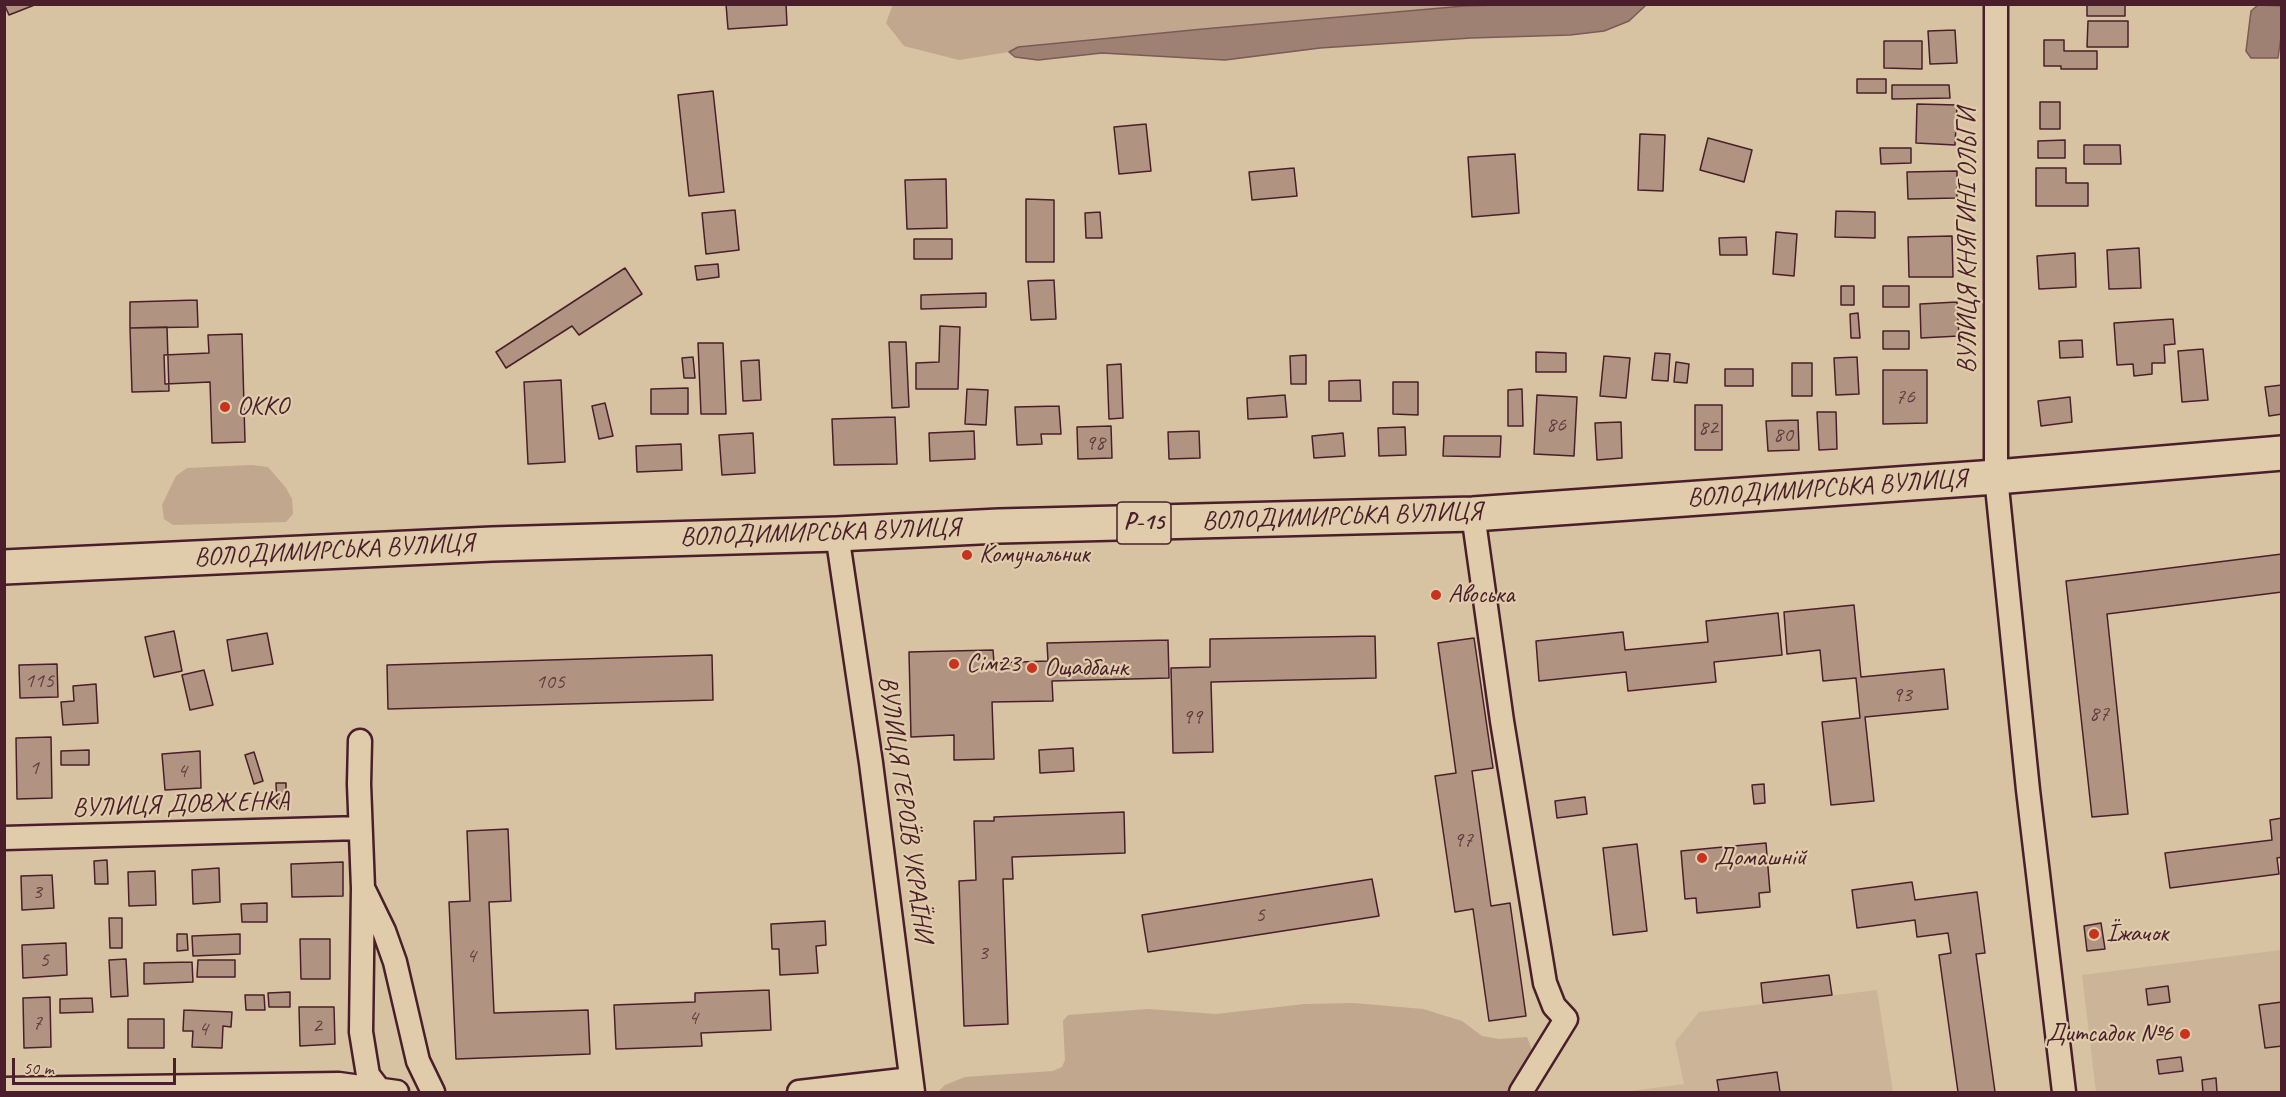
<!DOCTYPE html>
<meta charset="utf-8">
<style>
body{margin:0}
#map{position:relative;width:2286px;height:1097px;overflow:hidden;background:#d7c2a2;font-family:Caveat,sans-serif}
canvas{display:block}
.frame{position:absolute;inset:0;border:6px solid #4a1f2b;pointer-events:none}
.scale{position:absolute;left:12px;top:1058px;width:164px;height:27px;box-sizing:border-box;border:3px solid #4a1f2b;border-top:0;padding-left:8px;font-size:18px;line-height:21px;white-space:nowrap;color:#4a1f2b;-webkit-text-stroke:4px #e0ccaa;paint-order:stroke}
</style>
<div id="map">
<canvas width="2286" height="1097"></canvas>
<div class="frame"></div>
<div class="scale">50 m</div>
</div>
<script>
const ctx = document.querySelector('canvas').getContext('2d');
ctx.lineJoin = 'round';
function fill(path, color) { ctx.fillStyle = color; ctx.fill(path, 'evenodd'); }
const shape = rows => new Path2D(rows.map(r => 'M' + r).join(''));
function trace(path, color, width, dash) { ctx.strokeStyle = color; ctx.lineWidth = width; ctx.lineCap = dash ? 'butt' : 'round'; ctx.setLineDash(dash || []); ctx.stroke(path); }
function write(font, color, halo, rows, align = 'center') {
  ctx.font = font + ' Caveat,sans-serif'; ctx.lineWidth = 4.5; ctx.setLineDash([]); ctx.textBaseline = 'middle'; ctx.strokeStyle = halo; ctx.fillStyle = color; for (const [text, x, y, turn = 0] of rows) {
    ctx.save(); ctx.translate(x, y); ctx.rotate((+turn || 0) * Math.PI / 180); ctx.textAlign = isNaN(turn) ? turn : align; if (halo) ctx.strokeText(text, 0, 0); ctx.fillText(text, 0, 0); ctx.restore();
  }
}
fill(shape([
 [2281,950,2281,1092,2096,1092,2082,975],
 [1877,990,1893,1092,1624,1092,1684,1084,1675,1042,1699,1012]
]), '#cbb498');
fill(shape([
 [893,4,1530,5,1464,6,1100,38,1018,47,1009,52,959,60,904,46,886,23],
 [252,465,268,467,286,488,292,499,293,514,286,522,173,525,164,519,162,505,176,476,187,468],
 [1354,1003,1423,1009,1462,1021,1482,1036,1499,1039,1527,1037,1533,1053,1507,1092,938,1092,945,1085,965,1077,1053,1071,1062,1067,1065,1060,1063,1021,1068,1015,1148,1009,1216,1014,1305,1004]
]), '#c0a78e');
const water = shape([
 [1530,4,1644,4,1645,6,1629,21,1604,31,1570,35,1471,38,1320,48,1225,60,1102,53,1038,60,1015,57,1009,52,1018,47,1203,29,1464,6,1530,4],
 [2258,5,2281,6,2281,37,2278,58,2251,58,2246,51,2251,11,2258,5]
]);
fill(water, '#9f8173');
trace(water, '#7d5a56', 1.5);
const building = shape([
 [4,4,37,4,9,15,4,4],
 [726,4,786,4,787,25,728,29,726,4],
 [2087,4,2125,4,2125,16,2087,16,2087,4],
 [2088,21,2128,21,2128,47,2087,47,2088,21],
 [1955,30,1957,63,1930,64,1928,31,1955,30],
 [2044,40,2064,40,2064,51,2097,51,2097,69,2061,69,2061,66,2044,66,2044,40],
 [1884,41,1922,41,1922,69,1884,68,1884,41],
 [1857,79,1886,79,1886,93,1857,93,1857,79],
 [1892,85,1949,85,1950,98,1892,99,1892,85],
 [713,91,724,192,689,196,678,95,713,91],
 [2040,102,2060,102,2060,129,2040,129,2040,102],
 [1917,104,1957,105,1955,145,1916,143,1917,104],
 [1146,124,1151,171,1119,174,1114,127,1146,124],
 [1640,134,1665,135,1663,191,1638,190,1640,134],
 [1708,138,1752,150,1744,182,1700,170,1708,138],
 [2065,140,2065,158,2038,158,2038,141,2065,140],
 [2084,145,2120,145,2121,164,2084,164,2084,145],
 [1880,148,1911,148,1911,163,1881,164,1880,148],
 [1515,154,1519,213,1472,217,1468,157,1515,154],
 [1294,168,1297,196,1252,200,1249,172,1294,168],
 [2036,168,2066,168,2066,183,2088,183,2088,206,2036,206,2036,168],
 [1957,171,1957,198,1908,199,1907,172,1957,171],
 [946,179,947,228,907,229,905,180,946,179],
 [1026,199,1054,200,1054,262,1026,262,1026,199],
 [735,210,739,250,706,254,702,213,735,210],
 [1836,211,1875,212,1875,238,1835,237,1836,211],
 [1100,212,1102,238,1086,238,1085,213,1100,212],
 [1776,232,1797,234,1794,276,1773,274,1776,232],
 [1952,236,1953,277,1909,277,1908,237,1952,236],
 [1746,237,1747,255,1720,255,1719,238,1746,237],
 [914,239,952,239,952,259,914,259,914,239],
 [2139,248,2141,288,2109,289,2107,250,2139,248],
 [2075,253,2076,287,2039,289,2037,256,2075,253],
 [718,264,719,277,697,280,695,266,718,264],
 [625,268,642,294,579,335,572,326,506,368,496,352,625,268],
 [1054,280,1056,319,1031,320,1028,281,1054,280],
 [1841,286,1854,286,1854,305,1841,305,1841,286],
 [1883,286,1909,286,1909,307,1883,307,1883,286],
 [986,293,986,307,921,309,921,295,986,293],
 [197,300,198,327,130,328,130,302,197,300],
 [1957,302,1959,336,1921,338,1920,304,1957,302],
 [1858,313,1860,338,1851,338,1850,314,1858,313],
 [2173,319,2175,344,2164,345,2165,363,2152,363,2152,374,2134,376,2133,364,2117,365,2114,323,2173,319],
 [940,326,960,327,958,389,916,389,916,363,939,362,940,326],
 [167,327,169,391,132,392,130,328,167,327],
 [1883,331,1909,331,1909,349,1883,349,1883,331],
 [242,334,245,442,212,443,210,382,165,384,164,355,209,353,208,335,242,334],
 [2082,340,2083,357,2060,358,2059,341,2082,340],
 [889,342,906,342,909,407,892,408,889,342],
 [698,343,723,343,726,414,701,414,698,343],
 [2203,349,2208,400,2182,402,2178,351,2203,349],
 [1536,352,1566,353,1566,372,1536,372,1536,352],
 [1655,353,1670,354,1668,381,1652,380,1655,353],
 [1306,355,1306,384,1291,384,1290,356,1306,355],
 [1604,356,1630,358,1626,398,1600,396,1604,356],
 [693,357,695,378,684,378,682,358,693,357],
 [1857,357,1859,394,1836,395,1834,358,1857,357],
 [759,360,761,400,743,401,741,361,759,360],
 [1676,362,1689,364,1687,383,1674,382,1676,362],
 [1792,363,1812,363,1812,396,1792,396,1792,363],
 [1121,364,1123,418,1109,419,1107,365,1121,364],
 [1725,369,1753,369,1753,386,1725,386,1725,369],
 [1883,370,1927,370,1927,423,1883,424,1883,370],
 [561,380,565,462,528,464,524,382,561,380],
 [1360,380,1361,401,1329,401,1329,381,1360,380],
 [1393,382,1418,382,1418,415,1393,414,1393,382],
 [2282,385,2282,414,2269,416,2265,387,2282,385],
 [688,388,688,414,651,414,651,389,688,388],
 [967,389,988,390,986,425,965,424,967,389],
 [1522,389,1523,426,1508,426,1508,390,1522,389],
 [1285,395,1287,417,1248,419,1247,398,1285,395],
 [1537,395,1577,397,1574,456,1534,454,1537,395],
 [2070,397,2072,422,2041,426,2038,401,2070,397],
 [605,403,613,436,599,439,592,406,605,403],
 [1695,405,1722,405,1722,450,1695,450,1695,405],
 [1059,406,1061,434,1041,434,1042,444,1017,445,1015,407,1059,406],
 [1817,412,1836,412,1837,449,1819,450,1817,412],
 [895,417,897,464,834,465,832,419,895,417],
 [1798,420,1799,450,1768,451,1766,421,1798,420],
 [1621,422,1622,458,1597,460,1595,423,1621,422],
 [1111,426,1112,458,1078,459,1077,427,1111,426],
 [1405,427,1406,455,1379,456,1378,428,1405,427],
 [974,431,975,459,930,461,929,433,974,431],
 [1199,431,1200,458,1169,459,1168,432,1199,431],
 [753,433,755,473,722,475,719,435,753,433],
 [1343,433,1345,456,1314,458,1312,436,1343,433],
 [1444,436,1501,436,1500,457,1443,456,1444,436],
 [681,444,682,470,637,472,636,446,681,444],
 [2282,554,2282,592,2107,614,2128,814,2092,817,2066,581,2282,554],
 [1854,605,1861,677,1944,669,1948,709,1865,717,1874,801,1831,805,1822,722,1860,718,1856,678,1823,681,1820,650,1787,654,1784,612,1854,605],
 [1778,613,1782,655,1714,662,1716,682,1628,691,1626,672,1539,681,1536,641,1623,632,1625,650,1708,642,1706,621,1778,613],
 [174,631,182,671,154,677,145,637,174,631],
 [267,633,273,664,232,671,227,640,267,633],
 [1375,636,1376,678,1211,682,1213,752,1173,753,1171,668,1210,667,1210,639,1375,636],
 [1474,638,1493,768,1472,771,1491,906,1510,903,1526,1016,1489,1021,1473,909,1455,912,1435,776,1456,773,1438,643,1474,638],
 [1168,640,1169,678,1052,681,1053,701,992,702,994,759,954,760,954,735,911,737,909,652,993,650,994,663,1048,661,1047,643,1168,640],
 [712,655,713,700,388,709,387,665,712,655],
 [57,664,58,697,20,698,19,665,57,664],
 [204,670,213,705,190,710,182,675,204,670],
 [96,684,98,723,63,725,61,702,74,701,73,686,96,684],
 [51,737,52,798,17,799,16,738,51,737],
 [1073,748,1074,771,1040,773,1039,750,1073,748],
 [89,750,89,765,61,765,61,751,89,750],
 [200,751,201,788,165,790,162,754,200,751],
 [254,752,263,781,254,784,245,755,254,752],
 [276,783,286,783,286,806,277,806,276,783],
 [1764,784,1765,803,1754,804,1752,785,1764,784],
 [1585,797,1587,814,1557,818,1555,801,1585,797],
 [1124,812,1125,853,1012,857,1013,879,1003,879,1008,1024,964,1026,959,881,976,880,974,821,994,821,994,817,1124,812],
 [2282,818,2282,857,2277,858,2279,874,2170,888,2165,853,2272,840,2270,820,2282,818],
 [508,829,511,901,489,902,494,1013,588,1010,590,1054,456,1059,449,902,470,901,467,831,508,829],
 [1766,843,1770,892,1759,893,1760,907,1697,913,1696,898,1685,899,1681,851,1766,843],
 [1637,844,1647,931,1613,935,1603,848,1637,844],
 [107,860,108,884,95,884,94,861,107,860],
 [343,862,343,896,292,897,291,864,343,862],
 [219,868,220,902,193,904,192,870,219,868],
 [155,871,156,905,129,906,128,872,155,871],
 [52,875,54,908,22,910,21,876,52,875],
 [1372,879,1379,916,1148,952,1142,915,1372,879],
 [1912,882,1915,900,1977,892,1985,953,1976,954,1995,1092,1958,1092,1939,955,1951,953,1948,933,1917,937,1915,920,1857,928,1852,890,1912,882],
 [267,903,267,922,242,922,241,904,267,903],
 [109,918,122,918,122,948,110,948,109,918],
 [825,921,826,945,816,946,818,973,780,975,779,949,772,949,771,924,825,921],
 [2101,923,2105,949,2087,951,2084,926,2101,923],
 [177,934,187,934,188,950,177,951,177,934],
 [240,934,240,954,193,956,192,936,240,934],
 [300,939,330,939,330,979,301,979,300,939],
 [66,943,67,975,23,978,22,945,66,943],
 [126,959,128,996,111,997,109,960,126,959],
 [198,960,235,960,235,977,197,977,198,960],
 [192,962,193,982,144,984,144,963,192,962],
 [1829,975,1832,995,1763,1003,1761,983,1829,975],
 [2168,986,2170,1002,2148,1005,2146,989,2168,986],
 [769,990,771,1030,701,1033,702,1046,616,1049,614,1005,695,1002,695,993,769,990],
 [290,992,290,1007,269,1007,268,993,290,992],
 [245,995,264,995,265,1010,246,1010,245,995],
 [50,997,51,1047,24,1048,23,998,50,997],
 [92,998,93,1012,60,1013,60,999,92,998],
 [2282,1002,2282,1046,2265,1048,2259,1005,2282,1002],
 [299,1007,334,1007,335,1044,300,1046,299,1007],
 [184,1010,232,1012,231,1027,223,1026,222,1048,192,1047,193,1031,183,1031,184,1010],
 [128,1019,164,1019,164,1048,128,1048,128,1019],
 [2181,1057,2183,1071,2159,1074,2157,1060,2181,1057],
 [1777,1072,1780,1092,1719,1092,1717,1080,1777,1072],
 [2216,1078,2217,1092,2203,1092,2202,1080,2216,1078]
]);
fill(building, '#b09481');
trace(building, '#4a1f2b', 1.5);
const street = shape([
 [1996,4,1996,477,2028,790,2064,1092],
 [1473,514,1502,721,1545,983,1554,1006,1566,1019,1521,1092],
 [837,534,871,763,913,1092],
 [360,741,359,784,363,888,361,1032,368,1075,378,1088],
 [4,838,360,828],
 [365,892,384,931,395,962,418,1061,433,1092],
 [4,1089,339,1084,397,1092],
 [799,1092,911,1079]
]);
const primary = shape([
 [4,567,492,544,837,534,999,526,1473,514,1996,477,2282,453]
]);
trace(street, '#4a1f2b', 27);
trace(primary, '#4a1f2b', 38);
trace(street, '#e0ccaa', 22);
trace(primary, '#e0ccaa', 33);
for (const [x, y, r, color] of [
 [225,407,6,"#c8321e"],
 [967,555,6,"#c8321e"],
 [1436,595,6,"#c8321e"],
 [954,664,6,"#c8321e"],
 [1032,668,6,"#c8321e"],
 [1702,858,6,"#c8321e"],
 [2094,934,6,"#c8321e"],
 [2185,1034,6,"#c8321e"]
]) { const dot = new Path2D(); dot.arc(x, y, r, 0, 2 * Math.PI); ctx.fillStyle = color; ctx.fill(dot); trace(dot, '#e0ccaa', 2); }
write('22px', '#643c40', null, [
 ["76",1905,397],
 ["86",1556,425],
 ["82",1708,428],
 ["80",1783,435],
 ["98",1095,443],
 ["115",39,681],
 ["105",550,682],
 ["93",1902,695],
 ["87",2099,714],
 ["99",1192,717],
 ["1",34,768],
 ["4",182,771],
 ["97",1463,840],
 ["3",37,892],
 ["5",1260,915],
 ["3",983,953],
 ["4",471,956],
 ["5",44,960],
 ["4",693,1018],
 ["7",37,1023],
 ["2",317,1026],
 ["4",203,1029]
]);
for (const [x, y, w] of [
 [1144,523,54]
]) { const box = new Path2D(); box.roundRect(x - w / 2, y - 21, w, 42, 4.5); ctx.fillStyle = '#e0ccaa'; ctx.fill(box); trace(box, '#4a1f2b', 1.5); }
write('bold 24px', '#4a1f2b', null, [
 ["Р-15",1144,523]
]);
write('26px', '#4a1f2b', '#e0ccaa', [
 ["ВУЛИЦЯ КНЯГИНІ ОЛЬГИ",1968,241,-90],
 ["ВОЛОДИМИРСЬКА ВУЛИЦЯ",1827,489,-4],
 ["ВОЛОДИМИРСЬКА ВУЛИЦЯ",1342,517,-2],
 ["ВОЛОДИМИРСЬКА ВУЛИЦЯ",820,533,-2],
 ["ВОЛОДИМИРСЬКА ВУЛИЦЯ",334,551,-3],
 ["ВУЛИЦЯ ДОВЖЕНКА",181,805,-2],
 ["ВУЛИЦЯ ГЕРОЇВ УКРАЇНИ",905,809,82]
]);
write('26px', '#4a1f2b', '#e0ccaa', [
 ["ОККО",237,407],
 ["Комунальник",979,555],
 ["Авоська",1448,595],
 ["Сім23",966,664],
 ["Ощадбанк",1044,668],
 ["Домашній",1714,858],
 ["Їжачок",2106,934],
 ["Дитсадок №6",2173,1034,"right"]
], 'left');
</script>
